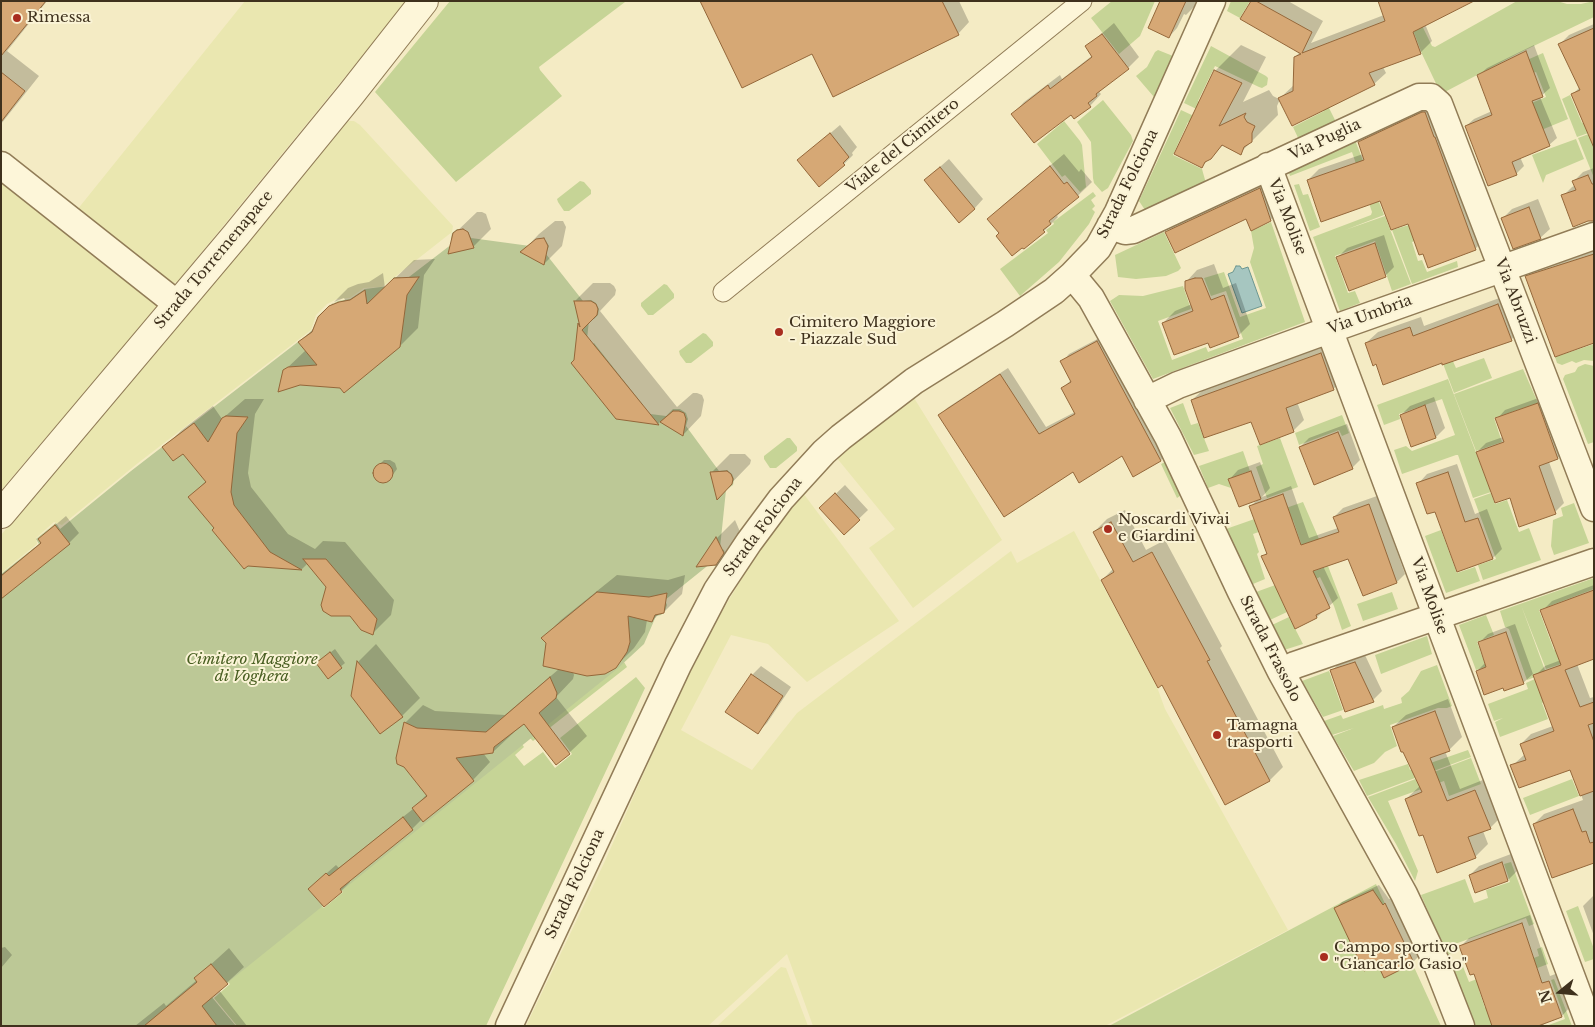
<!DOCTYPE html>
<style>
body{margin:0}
#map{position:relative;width:1595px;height:1027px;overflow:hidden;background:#f4ebc4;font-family:"Libre Baskerville",serif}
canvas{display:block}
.frame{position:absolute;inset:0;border:2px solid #3f311d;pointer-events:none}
.north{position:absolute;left:1535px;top:967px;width:50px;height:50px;-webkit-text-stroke:4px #faf3d5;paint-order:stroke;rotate:253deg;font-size:14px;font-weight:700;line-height:20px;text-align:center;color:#3f311d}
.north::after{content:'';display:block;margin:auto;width:18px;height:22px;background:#3f311d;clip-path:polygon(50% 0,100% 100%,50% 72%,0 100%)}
</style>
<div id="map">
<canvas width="1595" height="1027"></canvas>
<div class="frame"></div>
<div class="north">N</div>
</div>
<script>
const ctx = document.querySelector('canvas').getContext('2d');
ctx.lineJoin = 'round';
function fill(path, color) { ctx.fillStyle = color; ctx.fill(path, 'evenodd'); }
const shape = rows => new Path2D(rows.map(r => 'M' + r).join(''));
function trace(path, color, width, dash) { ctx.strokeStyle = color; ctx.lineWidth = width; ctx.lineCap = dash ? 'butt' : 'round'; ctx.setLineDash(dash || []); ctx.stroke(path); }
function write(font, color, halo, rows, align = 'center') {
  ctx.font = font + ' "Libre Baskerville",serif'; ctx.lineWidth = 4; ctx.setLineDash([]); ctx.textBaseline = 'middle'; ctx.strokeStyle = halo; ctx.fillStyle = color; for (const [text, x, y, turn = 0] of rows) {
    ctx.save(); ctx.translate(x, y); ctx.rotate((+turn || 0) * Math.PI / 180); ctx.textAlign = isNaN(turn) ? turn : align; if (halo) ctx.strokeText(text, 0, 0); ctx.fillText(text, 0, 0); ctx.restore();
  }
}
fill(shape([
 [245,1,407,1,178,281,174,283,78,215,77,210],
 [349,121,354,121,360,125,453,226,452,232,382,287,364,288,350,298,337,299,327,304,316,315,311,330,138,463,62,525,54,522,36,538,37,544,1,573,1,535,341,125],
 [1,178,159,306,1,490],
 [911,393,1002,540,913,608,869,548,895,529,836,457],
 [803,493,899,621,807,682,768,644,731,635,681,730,752,770,797,713,1011,551,1017,563,1074,531,1157,687,1165,709,1288,930,1105,1026,813,1026,787,954,708,1026,526,1026,605,861,678,696,721,613,765,540,789,509],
 [781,967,786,968,808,1026,717,1026]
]), '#eae7b0');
fill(shape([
 [450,1,625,2,539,67,540,70,562,96,456,182,375,92],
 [1112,1,1155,1,1140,36,1119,54,1091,18],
 [1231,1,1250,1,1240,18,1227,11],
 [1402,1,1410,1,1432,46,1435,47,1517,1,1557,1,1567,4,1581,4,1594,1,1594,17,1517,54,1441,94,1422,54],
 [1211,46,1266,76,1268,78,1267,85,1262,88,1259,87,1215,66,1198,101,1210,107,1207,114,1184,103],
 [1158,50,1173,56,1154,97,1136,76,1147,67,1155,52],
 [1543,53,1568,119,1522,138,1522,107,1546,97,1536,72,1508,82,1520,63],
 [1570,95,1582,123,1587,121,1594,131,1577,137,1562,99],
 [1103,100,1131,135,1133,141,1108,188,1102,192,1094,183,1093,178,1091,142,1077,122],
 [1327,104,1337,124,1300,142,1293,127,1324,111,1322,107],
 [1181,110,1196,117,1193,124,1188,122,1173,155,1202,169,1207,187,1145,210,1139,201],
 [1064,121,1080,141,1082,145,1086,187,1080,192,1065,175,1062,177,1037,144],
 [1594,132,1594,178,1578,138],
 [1576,139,1584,159,1546,175,1543,183,1532,155],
 [1355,140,1384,215,1345,230,1385,216,1411,284,1392,291,1375,241,1335,256,1348,293,1355,291,1360,303,1340,311,1313,237,1371,215,1372,212,1352,152,1290,176,1289,173],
 [580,181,584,182,591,190,591,194,569,211,564,211,558,202,557,199],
 [1299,184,1303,195,1308,194,1320,227,1310,231,1294,185],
 [1093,192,1096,196,1091,200,1095,206,1092,209,1095,212,1089,224,1059,262,1020,296,1000,269,1048,233,1046,230,1054,224,1053,222],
 [1271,222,1305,322,1153,379,1110,301,1119,295,1143,296,1183,286,1191,309,1158,321,1172,360,1206,347,1208,352,1243,339,1226,291,1211,296,1204,278,1224,272,1240,317,1266,308,1250,262,1254,248,1251,231],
 [1409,225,1415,241,1412,242,1418,261,1422,260,1427,272,1457,261,1458,267,1412,284,1392,230],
 [1164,232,1181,268,1178,271,1166,276,1136,279,1118,277,1115,255],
 [664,284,667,285,674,294,674,298,653,315,648,315,641,306,641,303],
 [703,333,706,334,713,342,713,346,691,363,686,363,680,355,679,351],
 [1594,344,1594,361,1584,360,1576,363,1572,361,1562,365,1557,363,1555,357],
 [1451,357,1456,368,1484,358,1492,378,1454,393,1442,361],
 [1585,364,1594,366,1594,442,1588,444,1563,379,1565,375,1575,372,1578,367],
 [1523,369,1538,403,1494,418,1502,442,1476,451,1454,394],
 [1448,379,1491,492,1473,498,1458,455,1456,455,1402,474,1394,450,1406,446,1412,451,1455,435,1442,399,1399,414,1400,419,1384,425,1377,405],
 [1183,403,1191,425,1198,423,1209,451,1194,455,1170,408],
 [1342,415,1349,433,1342,436,1339,430,1299,445,1295,433],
 [787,438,790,438,797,447,797,451,776,468,770,468,764,459,764,456],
 [1280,438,1298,487,1267,498,1256,467,1263,464,1257,446],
 [1243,451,1250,471,1228,479,1231,488,1219,484,1208,488,1199,466],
 [1167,461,1183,494,1177,498,1161,464],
 [1491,493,1495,504,1507,500,1519,532,1529,528,1541,560,1483,580,1478,565,1496,559,1474,499],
 [1303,502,1319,539,1307,561,1293,520,1253,534,1259,552,1257,554,1265,579,1253,584,1226,529],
 [1574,503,1589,543,1554,555,1551,546,1553,520,1563,516,1561,508],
 [1441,530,1457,573,1475,567,1480,581,1446,593,1425,536],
 [1328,566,1351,626,1342,630,1334,606,1320,577,1280,596,1287,612,1270,620,1256,592],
 [1594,578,1594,589,1539,610,1554,650,1566,645,1570,661,1546,669,1521,605,1546,673,1527,680,1509,629,1505,627,1500,611],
 [1392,592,1398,609,1363,621,1357,604],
 [1486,615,1494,635,1477,642,1486,667,1476,670,1459,625],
 [1289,617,1303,644,1284,650,1272,625],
 [1427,636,1432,654,1381,674,1375,655],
 [624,662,627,667,533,741,530,738],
 [1437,665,1452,706,1447,708,1438,708,1390,725,1397,746,1385,752,1374,763,1354,771,1333,736,1354,728,1332,735,1324,721,1341,715,1343,719,1383,705,1384,709,1402,703,1401,698,1409,691,1421,671],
 [1329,671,1343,710,1323,717,1302,681],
 [636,677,645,688,486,1026,237,1026,214,998,230,984,227,981,321,905,324,908,343,892,341,889,522,744,524,747,515,755,524,766,543,752,555,768,572,754,560,738],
 [1537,678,1550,700,1542,703,1548,719,1500,737,1495,722,1503,718,1494,721,1488,704,1528,689,1526,683],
 [1468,750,1471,757,1367,796,1359,780,1408,764,1410,770],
 [1471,758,1481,784,1449,796,1444,781,1388,801,1418,871,1415,881,1396,844,1368,797],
 [1572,779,1579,796,1530,815,1523,798],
 [1511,862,1534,924,1529,926,1526,918,1455,944,1458,951,1447,955,1421,895,1465,879,1474,903,1488,898,1486,890,1510,882,1504,864],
 [1376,884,1441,1026,1109,1026],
 [1578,906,1594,949,1594,959,1585,962,1566,911],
 [1542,947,1548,964,1479,990,1485,1008,1489,1007,1495,1026,1475,1026,1452,968,1462,964,1469,982,1539,956,1537,949],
 [1554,979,1572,1026,1546,1026,1565,1019,1551,980]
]), '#c6d496');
fill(shape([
 [457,229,463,229,468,232,471,238,530,246,536,239,541,238,546,241,549,246,546,254,583,301,591,300,596,303,599,309,598,315,594,319,589,320,586,349,594,343,643,405,635,412,666,416,673,409,680,409,686,413,688,419,686,426,719,471,727,470,732,474,734,479,733,485,726,490,720,548,724,550,726,556,721,565,715,566,711,563,665,600,667,605,665,611,661,615,656,616,644,644,617,669,211,996,236,1026,1,1026,1,574,39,544,36,539,56,523,60,529,131,471,312,331,318,316,329,306,338,301,350,299,365,289,389,286,394,277,400,277,405,280,452,244,451,239,452,233]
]), '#bcc896');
const water = shape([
 [1236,266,1240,266,1242,269,1248,267,1262,306,1242,313,1228,274,1233,272,1236,266]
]);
fill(water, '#a6c6c0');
trace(water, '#6b9690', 1);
fill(shape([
 [1,1,47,1,7,51,39,76,1,124],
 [701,1,959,1,969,22,958,34,813,52],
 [1162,1,1197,1,1194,7,1186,15,1184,14,1177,28,1169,37],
 [1252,1,1288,1,1323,21,1311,43,1384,15,1425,24,1432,41,1420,53,1383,67,1386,73,1374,84,1280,99,1277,106,1278,115,1240,153,1223,145,1202,166,1176,154,1215,71,1241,45,1266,57,1243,102,1269,90,1273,96,1279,99,1294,85,1295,57,1300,52],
 [1114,23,1139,57,1128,68,1107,84,1099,92,1101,94,1090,106,1071,113,1013,114,1024,102,1060,75,1062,79,1093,55,1086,47],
 [1594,24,1594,122,1572,95,1580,87,1560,44,1569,35],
 [1534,45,1550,88,1540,97,1557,138,1549,145,1520,157,1524,166,1516,174,1466,126,1474,119,1492,111,1479,75,1487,68],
 [1436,102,1486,238,1475,249,1409,223,1380,200,1308,180,1319,169,1363,154,1359,142,1370,131],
 [840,125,857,147,852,153,853,155,844,164,819,185,799,160],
 [1064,154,1079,172,1081,169,1092,182,1057,216,1058,217,1044,231,1001,233,989,219,1003,205],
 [949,159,983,199,974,209,925,180],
 [1594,168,1594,218,1563,196,1572,187,1576,185,1574,181,1583,172],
 [1264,184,1275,216,1270,220,1246,217,1167,232,1171,228],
 [1538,199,1550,229,1540,238,1503,218,1512,209],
 [477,212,482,212,486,214,491,229,473,247,454,234],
 [555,221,563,221,566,227,562,246,544,264,522,252,539,234],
 [1384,235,1394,267,1385,276,1338,257,1347,248],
 [1594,248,1594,342,1554,356,1554,351,1526,277,1537,266],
 [435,259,424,275,418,328,400,346,341,387,284,371,306,350,300,342,315,327,319,318,333,303,333,305,345,300,344,298,334,302,348,288,358,284,369,282,383,273,385,288,414,260],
 [1214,264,1223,288,1236,283,1250,324,1238,336,1209,341,1163,323,1175,311,1192,304,1185,283,1197,270],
 [593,283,610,283,614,286,616,290,615,295,600,311,677,407,693,393,697,393,702,395,704,400,701,416,683,435,661,421,658,424,617,418,575,361,579,324,581,322,575,301],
 [1510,294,1522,328,1511,340,1442,362,1377,363,1366,343,1378,332,1421,317,1424,326],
 [1105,335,1168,453,1161,460,1134,475,1123,454,1074,470,940,415,947,408,1008,368,1046,427,1075,412,1063,388,1071,380,1062,362,1069,354],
 [1331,343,1344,379,1333,389,1297,402,1304,420,1293,431,1252,420,1192,400,1203,390],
 [1547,395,1567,449,1558,458,1549,462,1564,503,1555,512,1510,497,1477,452,1486,443,1503,437,1497,419,1505,410],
 [1434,397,1445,428,1436,437,1401,415,1410,406],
 [245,399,264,399,255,414,248,473,251,487,288,534,315,549,323,541,345,542,394,600,391,615,373,633,327,587,308,563,302,569,247,564,189,498,206,481,183,452,164,447,182,430,213,406,222,419],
 [1347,424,1360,460,1352,468,1300,447,1309,438],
 [730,454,745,454,751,460,750,464,718,497,712,472],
 [384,460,390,460,395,463,397,469,389,480,383,482,377,480,374,475,375,469],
 [1260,462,1270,488,1262,497,1291,486,1309,538,1338,528,1334,517,1343,508,1377,496,1405,574,1397,582,1349,557,1323,566,1338,598,1317,617,1263,557,1267,552,1251,506,1258,499,1229,480,1238,470],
 [1457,464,1475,514,1487,509,1502,549,1493,558,1436,510,1418,484,1427,474],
 [845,485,868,510,844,533,821,508],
 [1125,510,1146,550,1165,540,1222,646,1220,648,1283,767,1270,780,1226,803,1162,684,1102,580,1114,568,1094,532,1107,519],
 [66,516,79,533,69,543,1,598,1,575,42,542,39,539],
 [735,520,741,534,734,545,715,563,698,565,717,538],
 [617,575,668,580,685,575,682,594,664,612,660,613,652,621,647,620,645,632,634,648,615,667,573,672,574,675,573,679,556,697,587,736,569,753,525,722,493,752,483,753,490,762,473,780,422,819,412,829,349,880,350,882,341,891,319,880,336,865,339,868,413,809,427,794,398,758,405,723,423,705,435,711,505,715,559,669,547,643,543,638,561,620],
 [1594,585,1594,658,1577,664,1590,698,1594,697,1594,862,1534,824,1544,814,1583,800,1571,768,1512,766,1525,754,1521,744,1531,734,1553,726,1535,676,1545,666,1561,660,1542,611,1552,601],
 [1515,624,1533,674,1523,683,1504,687,1477,671,1486,662,1479,643,1488,634],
 [376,644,420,698,402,716,352,696,358,662],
 [335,649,345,663,328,677,322,659],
 [1364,653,1382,691,1373,700,1332,671,1341,661],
 [761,666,791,687,767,723,758,732,752,675],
 [1448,699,1462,737,1449,750,1445,751,1460,789,1488,778,1502,816,1490,828,1483,831,1488,844,1475,857,1423,833,1406,799,1420,786,1393,727,1406,715],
 [1511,854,1517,871,1508,880,1476,891,1470,875,1479,866],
 [1379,885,1389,899,1392,898,1419,956,1413,962,1378,963,1336,908,1342,902],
 [1594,895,1594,936,1583,906],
 [1530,915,1550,976,1558,973,1570,1007,1562,1016,1543,1022,1544,1026,1514,1026,1474,972,1461,946,1469,938],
 [5,947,12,955,1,968,1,948],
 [229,948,244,967,219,990,247,1026,135,1026,164,1003,166,1006,197,980,196,978]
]), '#0003');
const building = shape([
 [1,1,46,1,1,56,1,1],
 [700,1,942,1,959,35,833,97,812,54,742,88,700,1],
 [1160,1,1186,1,1169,38,1148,28,1160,1],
 [1251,1,1256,1,1312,32,1302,53,1385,21,1378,1,1474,1,1413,32,1421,54,1369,73,1375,85,1292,126,1278,98,1293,91,1294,57,1301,54,1240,19,1251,1],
 [1594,28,1594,148,1571,94,1580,90,1558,44,1594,28],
 [1102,34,1129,69,1096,94,1097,96,1088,103,1091,107,1074,119,1071,115,1034,143,1011,114,1048,85,1050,89,1092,57,1085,46,1102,34],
 [1526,51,1543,97,1532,101,1550,146,1512,162,1517,175,1488,186,1465,126,1492,115,1477,75,1526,51],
 [1214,70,1242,83,1219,126,1246,113,1244,117,1247,122,1255,126,1252,133,1252,142,1244,147,1241,155,1222,145,1211,159,1205,162,1202,168,1174,154,1214,70],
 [1,72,25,91,1,122,1,72],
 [1422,112,1425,112,1434,137,1435,137,1476,250,1428,268,1423,254,1419,255,1408,224,1391,230,1380,201,1321,222,1307,180,1364,160,1358,142,1422,112],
 [830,133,849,157,843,163,845,165,819,187,797,160,830,133],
 [1050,166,1064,184,1067,182,1079,197,1049,221,1051,224,1043,230,1045,232,1024,249,1022,248,1012,256,996,236,999,233,987,219,1050,166],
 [940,167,975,209,959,223,924,180,940,167],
 [1588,175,1592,184,1594,184,1594,221,1588,221,1573,227,1561,195,1576,190,1572,181,1588,175],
 [1260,188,1271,221,1251,231,1246,219,1175,253,1165,232,1260,188],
 [1529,207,1541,239,1513,249,1501,218,1529,207],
 [463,229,468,232,474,248,448,254,453,233,457,230,463,229],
 [544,238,548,246,544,265,520,252,536,239,544,238],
 [1375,243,1386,277,1349,291,1336,257,1375,243],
 [1594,254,1594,343,1555,357,1525,276,1594,254],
 [419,277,407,295,400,347,344,393,340,388,300,385,278,392,283,370,288,367,317,365,298,342,312,332,318,317,329,306,339,302,350,300,365,290,367,304,394,278,419,277],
 [1195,278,1202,278,1211,300,1224,295,1239,337,1210,348,1208,343,1174,355,1162,323,1193,311,1185,289,1185,281,1195,278],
 [574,301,591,301,596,304,598,309,597,315,582,330,659,425,616,419,571,363,574,360,578,323,580,327,574,301],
 [1498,304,1512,341,1442,365,1442,363,1383,385,1376,364,1373,366,1365,343,1410,327,1413,336,1498,304],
 [1097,341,1161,461,1133,477,1122,456,1079,483,1073,472,1004,517,938,415,1000,374,1039,434,1075,414,1061,388,1071,382,1060,361,1097,341],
 [1321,353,1334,390,1286,408,1294,432,1260,445,1251,422,1204,438,1191,400,1321,353],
 [1538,403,1558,459,1539,466,1556,514,1519,527,1510,498,1495,503,1476,452,1504,442,1495,418,1538,403],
 [1425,405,1436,438,1411,447,1400,415,1425,405],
 [673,411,679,411,684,413,686,419,683,436,660,422,673,411],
 [226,416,248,417,237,433,231,492,234,505,270,552,302,570,248,566,244,569,212,530,214,528,188,497,206,482,183,454,173,461,162,447,194,423,208,442,222,418,226,416],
 [1338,432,1353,469,1314,485,1299,447,1338,432],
 '373 473a10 10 0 1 1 20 0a10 10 0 1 1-20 0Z',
 [727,471,731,474,733,479,732,484,717,500,710,472,727,471],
 [1251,471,1261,499,1239,507,1228,479,1251,471],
 [1448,472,1465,522,1478,518,1493,559,1457,572,1435,512,1427,514,1416,483,1448,472],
 [835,493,860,520,844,535,819,508,835,493],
 [1283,494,1301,545,1339,532,1333,517,1369,504,1397,583,1363,596,1348,559,1313,571,1330,608,1316,615,1317,618,1295,629,1261,556,1267,554,1249,506,1283,494],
 [1111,522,1133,562,1152,552,1210,660,1207,661,1270,781,1225,805,1162,685,1158,688,1101,580,1114,572,1093,532,1111,522],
 [55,525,70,544,1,599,1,576,41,543,38,539,55,525],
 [716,537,724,553,716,565,696,567,716,537],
 [303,559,326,559,377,619,373,635,361,630,350,616,331,616,323,611,321,605,326,587,303,559],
 [1594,590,1594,659,1565,670,1580,707,1594,702,1594,723,1588,725,1594,742,1594,791,1580,796,1570,770,1519,788,1510,765,1526,760,1520,744,1554,731,1533,675,1561,665,1540,610,1594,590],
 [597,592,649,597,667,593,664,613,655,615,652,622,628,616,630,642,627,652,616,668,605,674,587,676,543,666,546,643,541,638,597,592],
 [1506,632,1524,684,1504,691,1503,688,1484,695,1476,671,1486,667,1478,642,1506,632],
 [330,652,342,668,328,679,316,663,330,652],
 [357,661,403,717,380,734,351,696,357,661],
 [1355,662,1374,702,1345,712,1330,670,1355,662],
 [751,674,783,696,758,734,725,712,751,674],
 [550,677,557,693,556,698,539,713,570,754,556,765,524,724,494,747,493,753,456,758,474,781,423,822,412,808,427,796,404,767,397,764,396,758,404,722,417,728,486,732,550,677],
 [1435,711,1450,751,1430,758,1447,801,1475,790,1491,829,1468,837,1476,858,1437,873,1423,835,1419,836,1405,799,1422,792,1403,752,1401,752,1392,727,1435,711],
 [1573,809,1582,832,1586,831,1590,843,1594,842,1594,863,1552,878,1533,824,1573,809],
 [403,817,413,830,340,889,342,892,324,907,308,889,326,873,329,876,403,817],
 [1502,862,1508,881,1475,893,1469,875,1502,862],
 [1373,890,1383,905,1385,903,1414,963,1384,978,1378,965,1364,971,1334,908,1373,890],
 [1522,923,1542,983,1549,981,1562,1017,1538,1026,1492,1026,1474,974,1470,975,1459,946,1522,923],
 [211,964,228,984,202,1006,217,1026,144,1026,197,982,194,978,211,964]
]);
fill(building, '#d6a875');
trace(building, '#94673a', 1);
const pedestrian = shape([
 [723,292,1082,1]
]);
const minor = shape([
 [1,165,177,304],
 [1268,166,1590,1026],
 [1110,226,1125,231,1133,230,1419,97,1431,97,1439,104,1594,508],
 [1072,275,1091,298,1168,437,1241,592,1281,672,1404,894,1436,962,1461,1026],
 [1147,400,1178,385,1329,330,1594,236],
 [1281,672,1295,665,1594,562],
 [509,1026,678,665,717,590,749,542,781,499,824,452,841,437,914,381,1005,324,1054,291,1072,275,1098,248,1118,212,1212,1]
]);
const tertiary = shape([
 [1,514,236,235,351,94,424,1]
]);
trace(pedestrian, '#917c57', 21);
trace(minor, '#917c57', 29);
trace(tertiary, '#917c57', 30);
trace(pedestrian, '#fdf6d9', 19);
trace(minor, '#fdf6d9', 26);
trace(tertiary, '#fdf6d9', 28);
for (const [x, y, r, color] of [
 [17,18,5,"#a82d1f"],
 [779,332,5,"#a82d1f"],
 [1108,529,5,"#a82d1f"],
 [1217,735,5,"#a82d1f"],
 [1324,957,5,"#a82d1f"]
]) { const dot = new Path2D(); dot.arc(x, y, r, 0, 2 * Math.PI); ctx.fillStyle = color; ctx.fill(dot); trace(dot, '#faf3d5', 2); }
write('15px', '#3f311d', '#faf3d5', [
 ["Rimessa",27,18],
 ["Cimitero Maggiore",789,323],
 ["- Piazzale Sud",789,340],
 ["Noscardi Vivai",1118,520],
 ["e Giardini",1118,537],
 ["Tamagna",1227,726],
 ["trasporti",1227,743],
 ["Campo sportivo",1334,948],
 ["\"Giancarlo Gasio\"",1334,965]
], 'left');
write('15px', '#3f311d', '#faf3d5', [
 ["Via Puglia",1325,140,-25],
 ["Viale del Cimitero",903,146,-39],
 ["Strada Folciona",1128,184,-64],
 ["Via Molise",1287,217,69],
 ["Strada Torremenapace",214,260,-50],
 ["Via Abruzzi",1515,301,69],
 ["Via Umbria",1370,315,-20],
 ["Strada Folciona",763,527,-53],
 ["Via Molise",1429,596,70],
 ["Strada Frassolo",1270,649,63],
 ["Strada Folciona",575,884,-65]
]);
write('italic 15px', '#485e21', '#faf3d5', [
 ["Cimitero Maggiore",252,660],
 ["di Voghera",252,677]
]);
</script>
